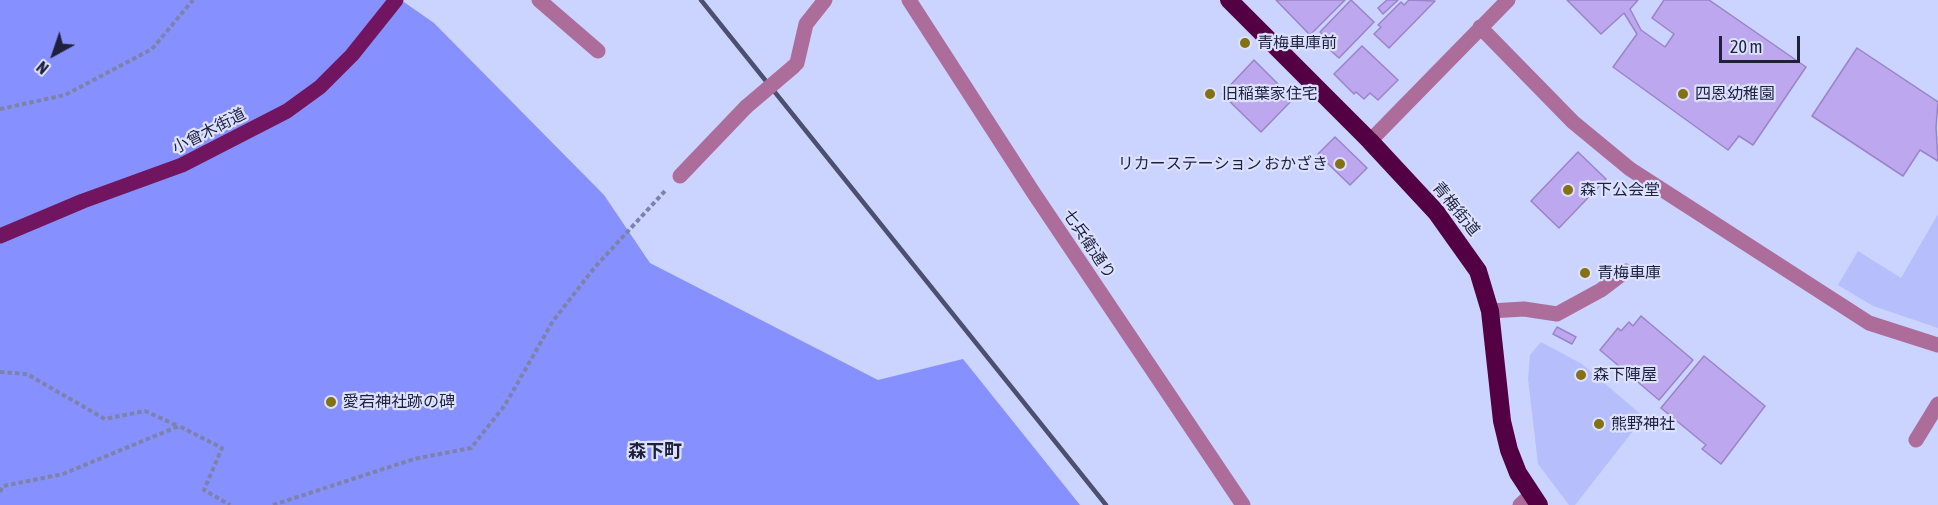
<!DOCTYPE html>
<meta charset="utf-8">
<style>
body{margin:0}
#map{position:relative;width:1938px;height:505px;overflow:hidden;background:#cbd3ff;font-family:"Asap Condensed",sans-serif}
canvas{display:block}
.north{position:absolute;left:24px;top:24px;width:60px;height:60px;-webkit-text-stroke:4px #dce1ff;paint-order:stroke;rotate:220deg;font-size:16px;font-weight:700;line-height:24px;text-align:center;color:#1e203c}
.north::after{content:'';display:block;margin:auto;width:21px;height:27px;background:#1e203c;clip-path:polygon(50% 0,100% 100%,50% 72%,0 100%)}
.scale{position:absolute;left:1719px;top:36px;width:81px;height:27px;box-sizing:border-box;border:3px solid #1e203c;border-top:0;padding-left:8px;font-size:18px;line-height:21px;white-space:nowrap;color:#1e203c;-webkit-text-stroke:4px #dce1ff;paint-order:stroke}
</style>
<div id="map">
<canvas width="1938" height="505"></canvas>
<div class="north">N</div>
<div class="scale">20 m</div>
</div>
<script>
const ctx = document.querySelector('canvas').getContext('2d');
ctx.lineJoin = 'round';
function fill(path, color) { ctx.fillStyle = color; ctx.fill(path, 'evenodd'); }
const shape = rows => new Path2D(rows.map(r => 'M' + r).join(''));
function trace(path, color, width, dash) { ctx.strokeStyle = color; ctx.lineWidth = width; ctx.lineCap = dash ? 'butt' : 'round'; ctx.setLineDash(dash || []); ctx.stroke(path); }
function write(font, color, halo, rows, align = 'center') {
  ctx.font = font + ' "Asap Condensed","Noto Sans JP",sans-serif'; ctx.lineWidth = 4.5; ctx.setLineDash([]); ctx.textBaseline = 'middle'; ctx.strokeStyle = halo; ctx.fillStyle = color; for (const [text, x, y, turn = 0] of rows) {
    ctx.save(); ctx.translate(x, y); ctx.rotate((+turn || 0) * Math.PI / 180); ctx.textAlign = isNaN(turn) ? turn : align; if (halo) ctx.strokeText(text, 0, 0); ctx.fillText(text, 0, 0); ctx.restore();
  }
}
fill(shape([
 [1938,214,1938,328,1873,306,1838,285,1858,251,1901,278],
 [1541,342,1582,364,1644,417,1575,505,1569,505,1538,464,1528,379,1530,355]
]), '#b6bffc');
fill(shape([
 [0,0,401,0,434,23,604,195,650,263,878,380,963,359,1080,505,0,505]
]), '#8790ff');
const building = shape([
 [1276,0,1345,0,1310,35,1276,0],
 [1351,0,1374,22,1339,58,1330,50,1333,46,1320,32,1351,0],
 [1387,0,1398,0,1383,14,1378,8,1387,0],
 [1409,0,1435,1,1389,48,1374,34,1381,27,1378,25,1401,2,1404,5,1409,0],
 [1567,0,1638,0,1630,9,1641,30,1665,47,1674,34,1652,18,1664,0,1709,0,1806,67,1753,145,1739,136,1728,150,1613,67,1637,34,1624,13,1601,34,1567,0],
 [1362,46,1398,80,1378,100,1370,93,1364,99,1356,92,1354,94,1334,74,1362,46],
 [1857,48,1938,102,1936,127,1938,161,1920,150,1903,176,1812,116,1857,48],
 [1254,60,1293,99,1261,132,1222,94,1254,60],
 [1335,137,1367,168,1350,185,1318,154,1335,137],
 [1578,152,1606,179,1559,228,1531,201,1578,152],
 [1641,316,1693,360,1659,400,1600,350,1618,328,1621,331,1629,322,1633,326,1641,316],
 [1557,327,1576,337,1572,344,1553,334,1557,327],
 [1704,356,1765,406,1721,464,1702,449,1706,445,1661,408,1704,356]
]);
fill(building, '#bda7ee');
trace(building, '#9a84c9', 1.5);
trace(shape([
 [0,109,65,95,152,49,193,0],
 [0,372,27,374,105,419,145,411,178,426],
 [0,492,3,486,63,474,179,426,222,448,204,490,230,505],
 [273,505,414,459,471,448,505,405,553,321,595,267,665,191]
]), '#7d83a8', 4, [4.5, 3]);
trace(shape([
 [539,0,598,51],
 [909,0,1033,192,1243,505],
 [1480,27,1573,122,1630,169,1869,323,1938,345],
 [793,67,797,63,806,24,825,0],
 [1370,141,1508,0],
 [680,176,746,107],
 [1490,311,1524,309,1557,314,1601,290,1626,271],
 [1916,440,1938,404],
 [1520,505,1531,495]
]), '#ac6d9a', 15);
trace(shape([
 [0,236,83,201,182,165,287,111,320,87,352,55,396,0]
]), '#721560', 15);
trace(shape([
 [1229,0,1370,141,1436,212,1478,271,1490,311,1502,421,1509,450,1518,473,1539,505]
]), '#530045', 18);
trace(shape([
 [701,0,1106,505]
]), '#4c4f70', 4.5);
trace(shape([
 [746,107,793,67]
]), '#ac6d9a', 15);
for (const [x, y, r, color] of [
 [1245,43,6,"#837112"],
 [1210,94,6,"#837112"],
 [1683,94,6,"#837112"],
 [1340,164,6,"#837112"],
 [1568,190,6,"#837112"],
 [1585,273,6,"#837112"],
 [1581,375,6,"#837112"],
 [331,402,6,"#837112"],
 [1599,424,6,"#837112"]
]) { const dot = new Path2D(); dot.arc(x, y, r, 0, 2 * Math.PI); ctx.fillStyle = color; ctx.fill(dot); trace(dot, '#dce1ff', 2); }
write('16px', '#1e203c', '#dce1ff', [
 ["青梅車庫前",1257,43],
 ["旧稲葉家住宅",1222,94],
 ["四恩幼稚園",1695,94],
 ["リカーステーション おかざき",1328,164,"right"],
 ["森下公会堂",1580,190],
 ["青梅車庫",1597,273],
 ["森下陣屋",1593,375],
 ["愛宕神社跡の碑",343,402],
 ["熊野神社",1611,424]
], 'left');
write('16px', '#1e203c', '#dce1ff', [
 ["小曾木街道",209,131,-27],
 ["青梅街道",1456,209,51],
 ["七兵衛通り",1089,244,56]
]);
write('bold 18px', '#1e203c', '#dce1ff', [
 ["森下町",655,451]
]);
</script>
